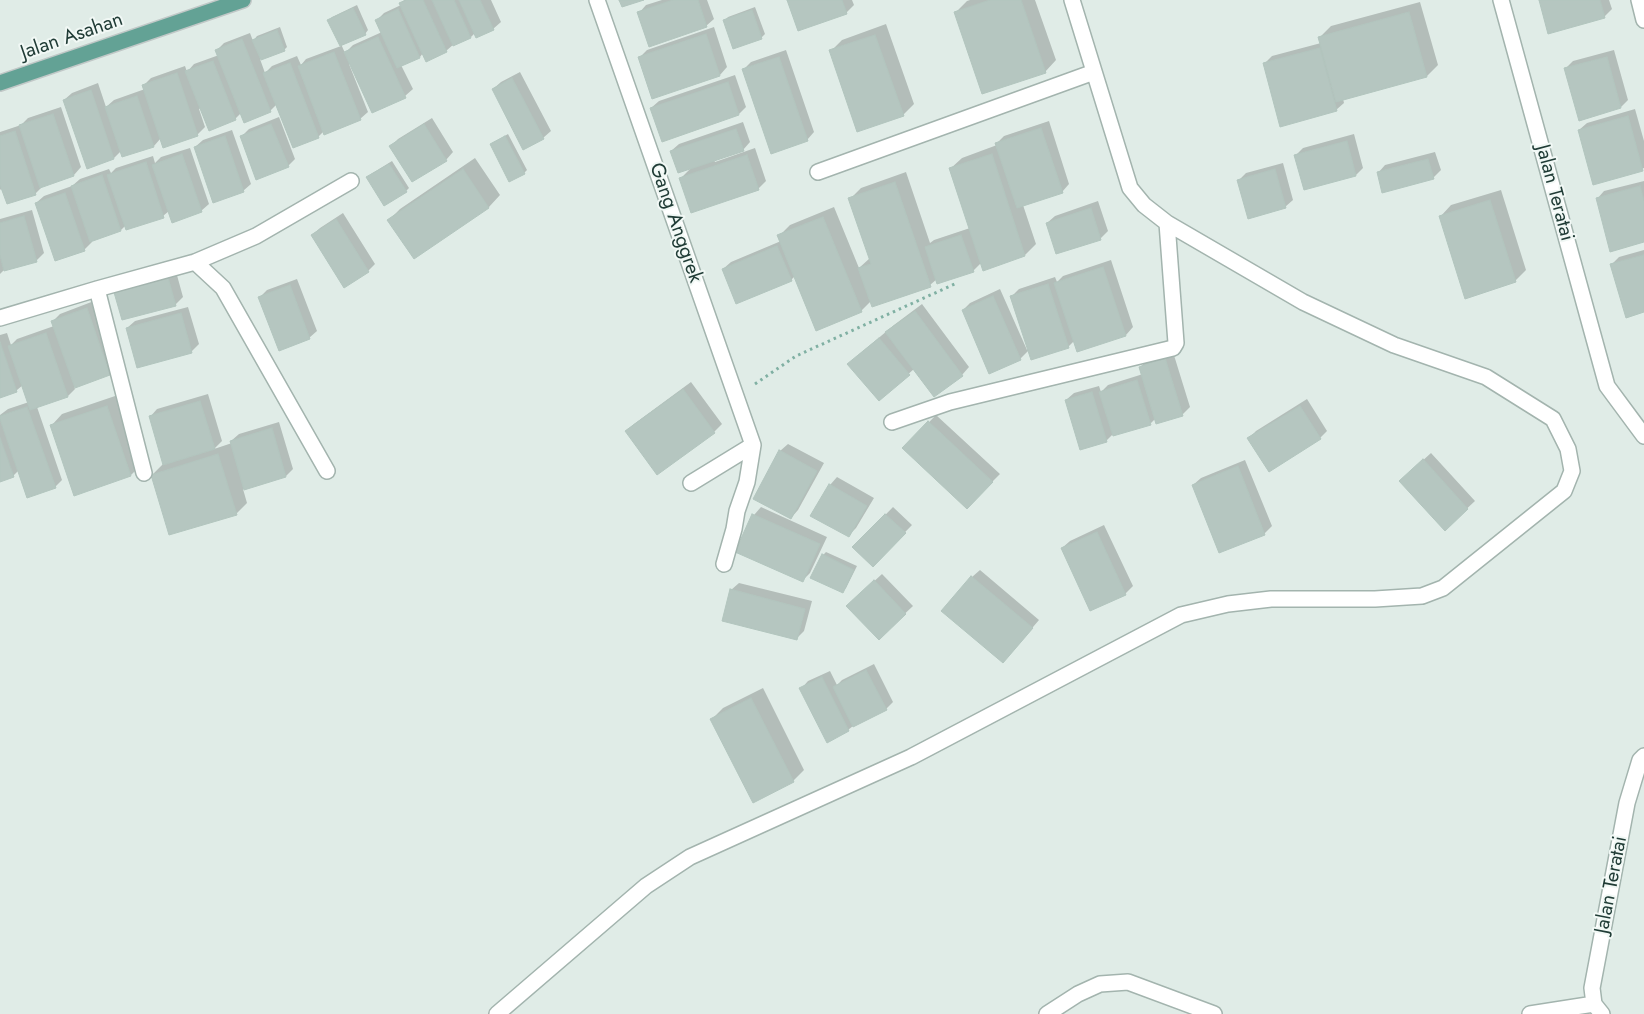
<!DOCTYPE html>
<style>
body{margin:0}
canvas{display:block;background:#e0ece7}
</style>
<canvas width="1644" height="1014"></canvas>
<script>
const ctx = document.querySelector('canvas').getContext('2d');
ctx.lineJoin = 'round';
function fill(path, color) { ctx.fillStyle = color; ctx.fill(path, 'evenodd'); }
const shape = rows => new Path2D(rows.map(r => 'M' + r).join(''));
function trace(path, color, width, dash) { ctx.strokeStyle = color; ctx.lineWidth = width; ctx.lineCap = dash ? 'butt' : 'round'; ctx.setLineDash(dash || []); ctx.stroke(path); }
function write(font, color, halo, rows, align = 'center') {
  ctx.font = font + ' Jost,sans-serif'; ctx.lineWidth = 4; ctx.setLineDash([]); ctx.textBaseline = 'middle'; ctx.strokeStyle = halo; ctx.fillStyle = color; for (const [text, x, y, turn = 0] of rows) {
    ctx.save(); ctx.translate(x, y); ctx.rotate((+turn || 0) * Math.PI / 180); ctx.textAlign = isNaN(turn) ? turn : align; if (halo) ctx.strokeText(text, 0, 0); ctx.fillText(text, 0, 0); ctx.restore();
  }
}
fill(shape([
 [404,0,491,0,501,22,493,29,475,33,471,37,454,44,446,51,423,53,420,57,401,65,413,89,405,96,351,64,349,64,368,112,360,119,324,131,318,137,277,104,270,111,241,113,235,119,201,108,199,109,205,127,198,134,164,146,161,138,154,146,123,156,121,151,114,158,64,100,72,93,98,83,106,107,114,100,145,89,143,86,151,78,185,66,187,72,194,64,219,55,217,50,224,43,250,33,253,41,257,36,280,27,287,47,284,50,260,59,265,73,272,66,297,56,301,65,306,59,341,46,329,20,332,17,357,5,368,30,365,34,341,44,345,53,353,45,382,32,377,20,384,13,401,5],
 [662,0,707,0,714,19,706,26,639,13,646,5],
 [789,0,852,0,854,5,846,13],
 [970,0,1035,0,1056,60,1045,72,956,12,967,1],
 [1540,0,1609,0,1612,9,1604,17],
 [1420,2,1438,65,1427,76,1343,99,1344,103,1336,110,1264,64,1272,56,1321,43,1320,37,1331,26],
 [755,7,765,34,761,38,725,20,728,17],
 [886,24,914,104,903,115,831,51,842,40],
 [714,27,727,67,720,75,653,97,640,57,647,50],
 [786,50,814,132,807,140,743,70,751,62],
 [1614,50,1628,100,1621,107,1565,69,1573,61],
 [520,72,551,131,543,138,493,89,501,82],
 [735,75,746,107,739,114,651,108,659,101],
 [61,107,81,167,74,175,43,186,35,194,2,188,0,190,0,132,21,125,28,118],
 [1635,109,1644,141,1644,168,1594,183,1579,130,1587,123],
 [279,117,295,159,288,166,241,137,249,129],
 [432,118,453,152,446,160,391,146,398,139],
 [1049,121,1069,184,1062,192,1023,205,1036,244,1025,255,981,263,973,271,937,279,930,285,871,301,861,311,795,276,791,280,723,269,731,262,781,241,779,236,790,225,834,207,859,268,870,258,850,199,861,188,906,172,930,243,934,240,970,228,950,169,962,158,997,145,997,143,1004,136],
 [743,122,750,142,743,150,714,160,715,162,755,148,766,181,758,189,680,179,692,167,671,151,679,144],
 [232,130,251,184,243,191,195,147,203,140],
 [508,134,527,170,524,173,491,144],
 [1354,134,1363,168,1356,175,1295,156,1303,148],
 [190,148,209,204,201,211,169,211,163,216,126,225,121,230,91,240,92,242,84,250,36,203,44,196,72,186,80,179,109,169,111,173,116,168,153,156,155,163,161,157],
 [1435,152,1441,170,1433,178,1378,173,1385,165],
 [475,158,500,195,489,207,414,257,389,220,400,209],
 [392,161,409,188,406,191,371,174],
 [1283,163,1293,200,1285,207,1239,180,1246,173],
 [1644,181,1644,241,1597,199,1604,191],
 [1501,190,1526,270,1515,281,1440,217,1451,205],
 [1098,201,1108,231,1100,239,1047,223,1055,216],
 [32,210,44,253,36,261,4,270,0,274,0,219],
 [343,213,375,264,368,271,312,235,320,228],
 [1644,250,1644,311,1612,264,1619,257],
 [1111,260,1133,327,1126,335,1078,350,1075,340,1068,347,1029,350,1020,359,963,310,970,303,1000,289,1027,350,1029,349,1011,297,1019,289,1055,277,1057,282,1063,276],
 [175,268,183,297,175,305,114,289],
 [297,279,317,331,309,338,260,297,267,290],
 [94,301,117,367,110,374,74,386,75,389,68,396,37,407,62,480,55,487,19,470,13,476,0,481,0,415,8,409,29,402,23,385,17,390,0,396,0,335,7,333,11,345,17,339,54,326,53,321,60,314],
 [922,304,969,367,962,375,914,369,879,400,856,357,894,325],
 [188,307,199,344,191,352,127,328,135,321],
 [1173,352,1190,407,1182,415,1156,418,1150,424,1113,434,1106,441,1066,400,1074,393,1099,386,1101,392,1108,385,1143,374,1140,367,1148,360],
 [691,382,722,424,714,432,657,473,626,431,634,424],
 [208,394,222,441,214,449,232,443,231,441,239,434,279,422,293,469,286,476,243,489,247,503,236,514,152,475,164,463,150,417,157,409],
 [118,395,142,464,131,475,75,494,51,426,62,414],
 [1307,399,1327,431,1320,438,1249,438,1256,431],
 [936,415,1000,474,967,507,904,448],
 [788,444,824,463,798,510,791,518,780,451],
 [1431,453,1475,501,1445,529,1408,474],
 [1245,460,1272,526,1264,534,1193,485,1201,478],
 [837,477,874,498,856,528,849,535,830,485],
 [761,507,827,537,810,573,803,580,754,515],
 [893,507,912,525,873,565,854,547],
 [1104,525,1133,586,1125,594,1062,548,1070,541],
 [826,552,857,566,846,588,842,592,823,555],
 [980,570,1039,620,1010,654,972,577],
 [882,574,913,606,879,638,855,599],
 [739,583,812,601,804,631,797,638,731,590],
 [874,664,893,702,886,709,853,726,848,730,801,689,808,681,830,671,837,685,842,680],
 [763,688,804,770,793,781,712,719,723,708]
]), '#0003');
const building = shape([
 [406,0,423,0,447,52,426,62,399,3,406,0],
 [432,0,454,0,471,38,453,46,432,0],
 [459,0,480,0,494,30,476,38,459,0],
 [619,0,644,0,622,7,619,0],
 [673,0,698,0,707,27,649,47,637,12,673,0],
 [787,0,842,0,847,14,798,31,787,0],
 [990,0,1021,0,1046,73,982,94,954,12,990,0],
 [1539,0,1600,0,1605,18,1548,34,1539,0],
 [353,8,366,35,340,46,327,20,353,8],
 [398,9,420,58,397,68,375,20,398,9],
 [752,10,762,39,733,49,723,20,752,10],
 [1409,12,1427,77,1336,102,1318,37,1409,12],
 [277,30,285,51,261,60,252,40,277,30],
 [706,34,720,76,652,99,638,57,706,34],
 [875,35,904,116,857,132,829,50,875,35],
 [378,37,406,98,372,113,344,52,378,37],
 [242,39,271,112,244,123,215,50,242,39],
 [1320,48,1337,111,1280,127,1263,63,1320,48],
 [334,52,361,120,324,135,298,66,334,52],
 [779,57,808,141,771,154,742,69,779,57],
 [1607,57,1621,108,1579,121,1564,68,1607,57],
 [213,61,236,120,209,131,185,71,213,61],
 [290,63,319,138,293,148,263,73,290,63],
 [177,73,198,136,163,148,142,85,177,73],
 [512,78,544,139,523,150,492,89,512,78],
 [728,82,739,115,662,142,650,108,728,82],
 [91,90,114,159,87,169,63,100,91,90],
 [137,96,154,147,122,157,105,107,137,96],
 [53,114,74,176,40,188,19,125,53,114],
 [1628,116,1643,171,1593,185,1578,130,1628,116],
 [271,124,289,167,256,180,240,136,271,124],
 [424,124,447,161,412,182,389,146,424,124],
 [1041,128,1063,193,1017,208,995,143,1041,128],
 [736,129,744,151,678,173,670,151,736,129],
 [15,131,36,195,7,204,0,185,0,136,15,131],
 [225,136,244,192,213,203,194,147,225,136],
 [505,136,525,174,509,182,490,144,505,136],
 [1347,141,1356,176,1304,190,1294,155,1347,141],
 [182,154,202,212,172,223,152,165,182,154],
 [992,154,1025,256,983,271,949,168,992,154],
 [747,155,759,190,691,213,679,178,747,155],
 [1428,159,1434,179,1382,193,1377,172,1428,159],
 [146,162,164,218,126,230,107,175,146,162],
 [389,164,407,192,384,206,366,177,389,164],
 [463,169,489,208,414,259,387,220,463,169],
 [1275,169,1286,208,1248,219,1237,180,1275,169],
 [102,175,121,231,90,242,71,186,102,175],
 [895,182,931,287,872,307,858,268,871,264,848,198,895,182],
 [1640,186,1644,201,1644,242,1610,252,1596,198,1640,186],
 [65,193,85,251,55,261,35,203,65,193],
 [1490,200,1516,282,1465,299,1439,216,1490,200],
 [1091,208,1101,240,1056,254,1046,223,1091,208],
 [24,216,37,262,4,271,0,255,0,223,24,216],
 [823,217,862,312,816,331,777,235,823,217],
 [336,219,369,272,344,288,311,235,336,219],
 [961,235,974,272,937,284,925,247,961,235],
 [777,246,792,281,736,304,722,269,777,246],
 [1644,255,1644,312,1626,318,1610,264,1644,255],
 [1103,267,1126,336,1077,352,1054,283,1103,267],
 [167,274,176,306,122,320,113,289,167,274],
 [1048,284,1069,348,1031,360,1010,296,1048,284],
 [290,285,310,339,279,351,258,297,290,285],
 [993,296,1021,360,989,374,962,310,993,296],
 [87,308,110,375,75,388,51,321,87,308],
 [915,311,963,376,934,397,885,332,915,311],
 [181,313,192,353,137,368,126,328,181,313],
 [46,333,68,397,30,410,8,346,46,333],
 [879,338,910,375,879,401,847,364,879,338],
 [0,342,17,392,0,398,0,342],
 [1165,358,1183,416,1156,424,1139,367,1165,358],
 [1137,380,1151,425,1113,436,1099,392,1137,380],
 [683,389,715,433,657,475,625,431,683,389],
 [1092,392,1107,442,1080,450,1065,400,1092,392],
 [200,401,215,449,163,465,149,416,200,401],
 [107,406,131,476,74,496,50,425,107,406],
 [1300,406,1321,439,1269,472,1247,438,1300,406],
 [27,407,56,488,27,498,0,419,0,416,27,407],
 [928,421,993,482,967,509,902,448,928,421],
 [272,428,286,477,244,490,230,441,272,428],
 [0,438,14,477,0,482,0,438],
 [779,450,817,471,791,519,753,499,779,450],
 [218,454,237,515,169,535,151,475,218,454],
 [1423,459,1468,509,1445,531,1399,481,1423,459],
 [1238,466,1265,535,1219,553,1192,485,1238,466],
 [829,484,867,506,849,537,810,516,829,484],
 [752,514,820,544,803,582,735,552,752,514],
 [885,514,906,533,873,567,852,547,885,514],
 [1097,532,1126,595,1090,611,1061,548,1097,532],
 [822,554,854,570,843,593,810,578,822,554],
 [971,576,1033,628,1003,663,941,611,971,576],
 [874,580,906,614,879,640,846,606,874,580],
 [730,589,805,609,797,640,722,621,730,589],
 [866,670,887,710,853,727,833,687,866,670],
 [822,677,849,731,827,743,799,688,822,677],
 [751,698,794,782,753,803,710,719,751,698]
]);
fill(building, '#b5c6c0');
trace(building, '#b2c5be', 1);
const street = shape([
 [597,0,753,445,747,482,737,511,734,529,724,564],
 [1501,0,1607,386,1644,436],
 [1639,0,1644,20],
 [818,172,1094,72],
 [195,262,223,288,327,471],
 [97,289,144,473],
 [0,318,97,289,195,262,256,236,351,181],
 [892,422,950,402,1173,348,1176,343,1167,223],
 [691,483,753,445],
 [497,1014,646,886,690,857,911,757,1181,615,1228,604,1271,599,1375,599,1422,596,1443,588,1564,491,1572,471,1568,449,1553,419,1486,377,1394,345,1303,302,1167,223,1144,205,1130,188,1072,0],
 [1047,1014,1078,994,1100,984,1128,982,1214,1014],
 [1530,1014,1594,1004],
 [1602,1014,1594,1004,1592,988,1627,803,1640,760,1644,756]
]);
const primary = shape([
 [0,83,243,0]
]);
trace(street, '#a3b4ae', 18);
trace(primary, '#c1c8c7', 18);
trace(shape([
 [755,384,796,356,957,283]
]), '#80b0a3', 3, [2.5, 4]);
trace(street, '#fff', 15);
trace(primary, '#63a295', 15);
write('20px', '#203c36', '#f1f8f5', [
 ["Jalan Asahan",72,37,-19],
 ["Jalan Teratai",1554,193,75],
 ["Gang Anggrek",675,223,71],
 ["Jalan Teratai",1612,885,-79]
]);
</script>
